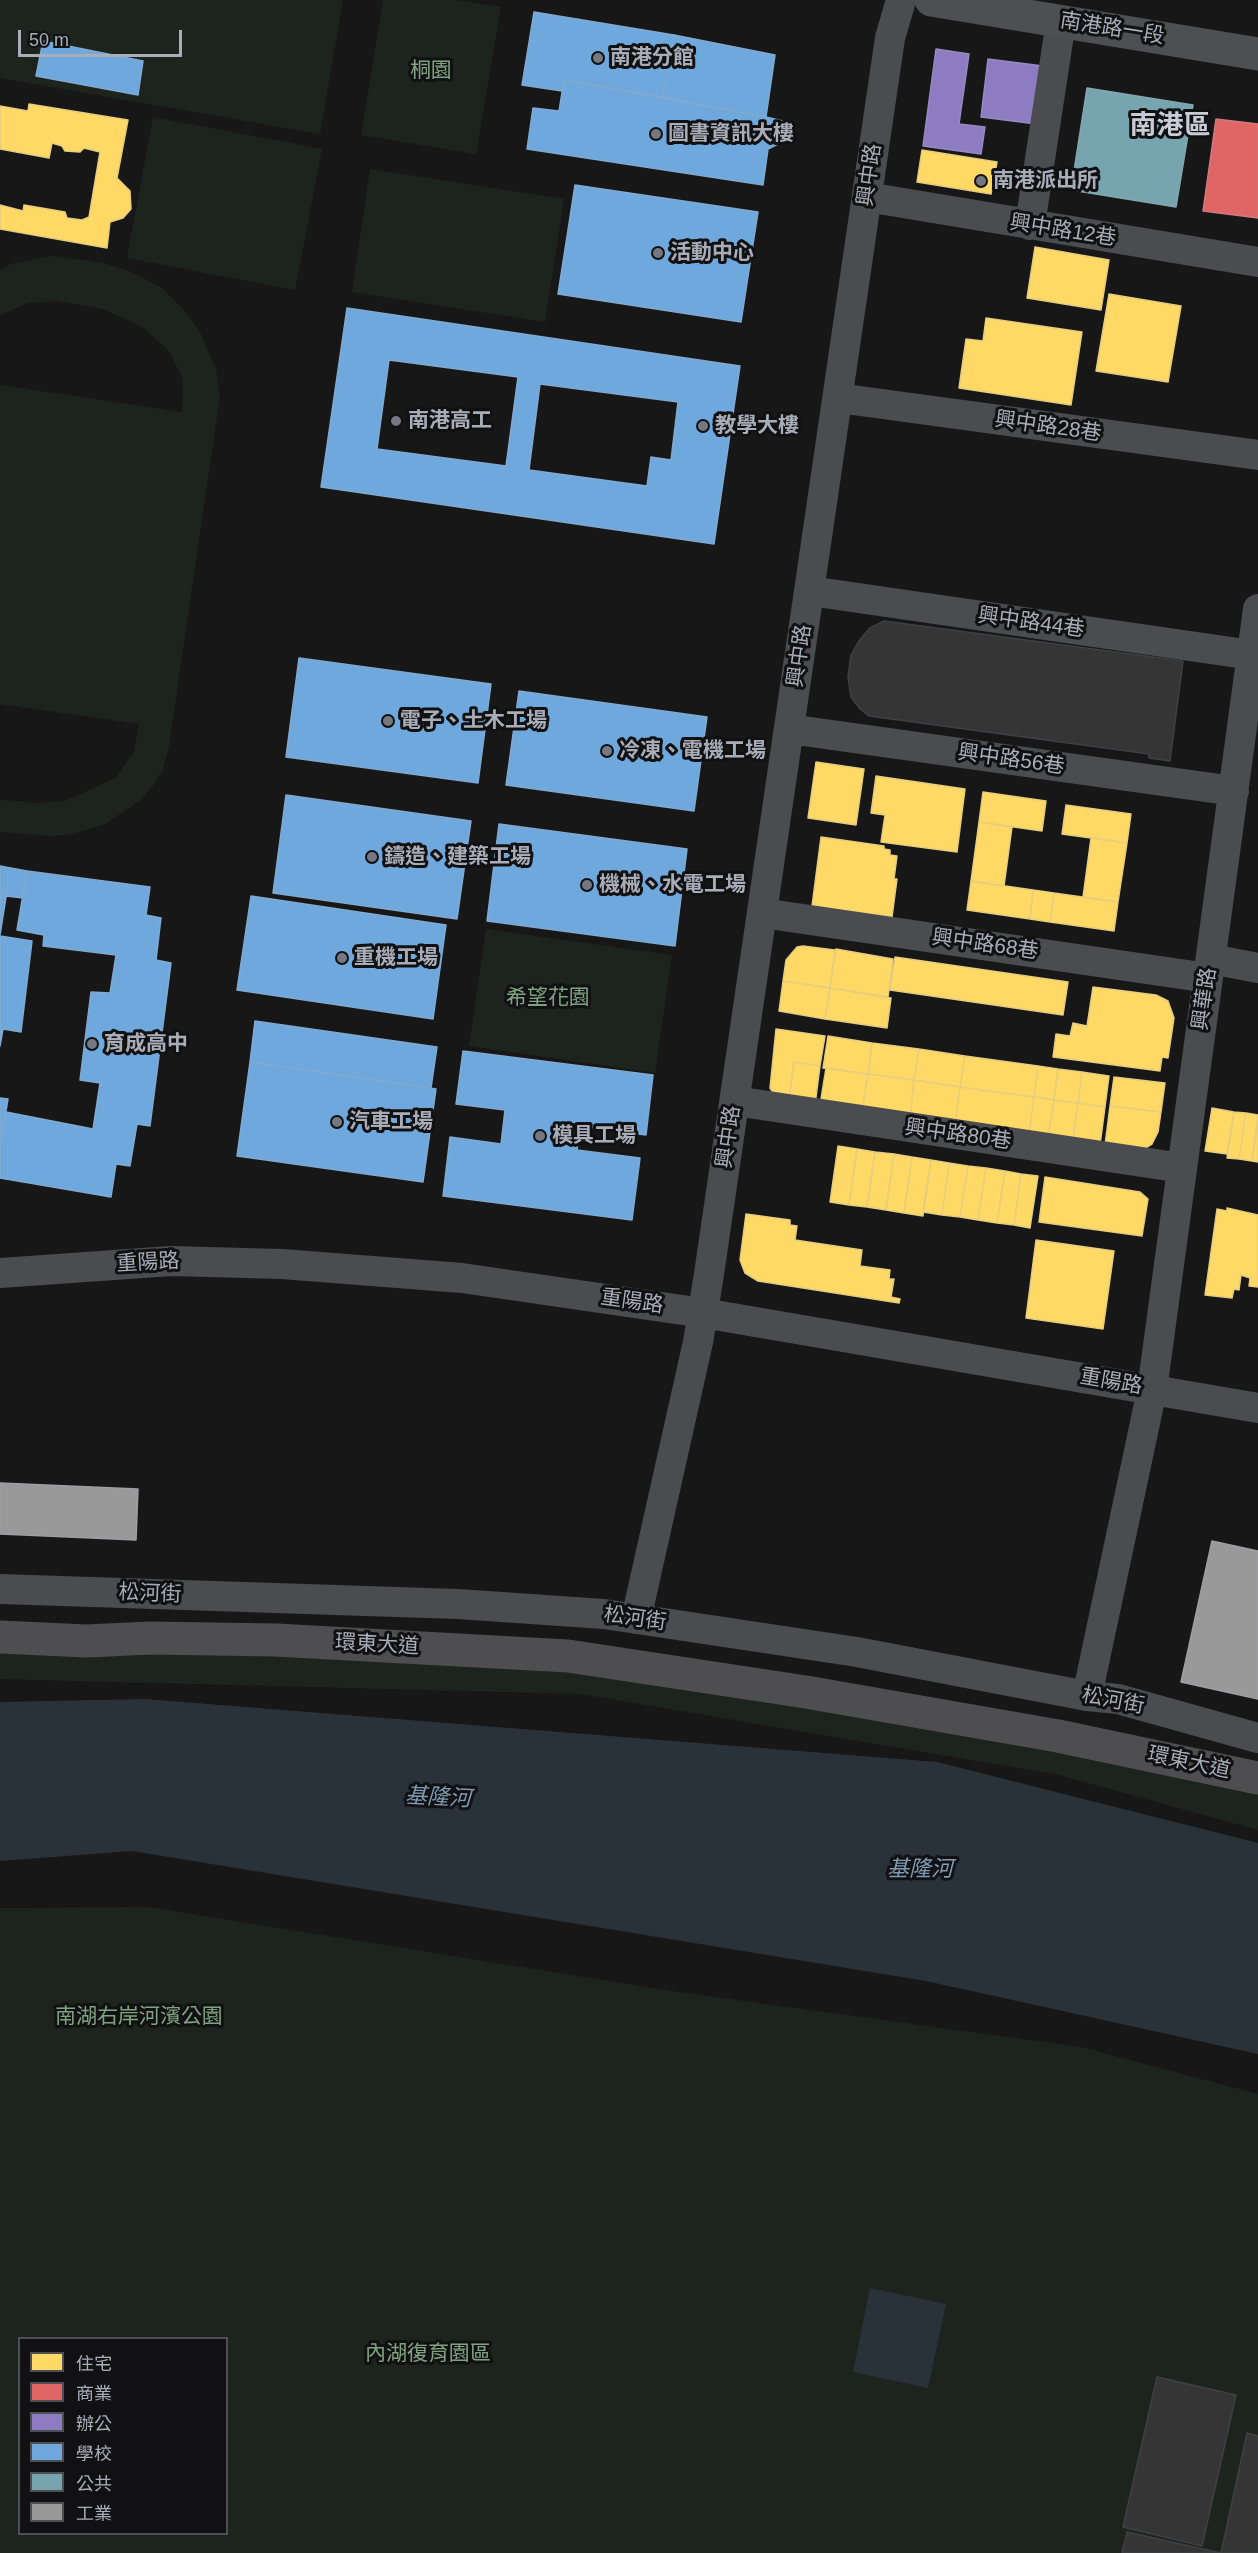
<!DOCTYPE html>
<meta charset="utf-8">
<style>
body{margin:0}
#map{position:relative;width:1258px;height:2553px;overflow:hidden;background:#171717;font-family:Helvetica,"Noto Sans TC",sans-serif}
canvas{display:block}
.legend{position:absolute;left:18px;top:2337px;width:210px;height:198px;box-sizing:border-box;background:#111113;border:2px solid #4d4f55;margin:0;padding:8px 10px;list-style:none;font-size:18px;color:#a8adb8}
.legend li{display:flex;align-items:center;gap:12px;height:30px}
.legend b{width:30px;border:2px solid #4d4f55}
.scale{position:absolute;left:18px;top:30px;width:164px;height:27px;box-sizing:border-box;border:3px solid #a8adb8;border-top:0;padding-left:8px;font-size:18px;line-height:21px;white-space:nowrap;color:#a8adb8;-webkit-text-stroke:4px #111113;paint-order:stroke}
</style>
<div id="map">
<canvas width="1258" height="2553"></canvas>
<ul class="legend">
<li><b style="height:16px;background:#ffd966"></b>住宅</li>
<li><b style="height:16px;background:#e06666"></b>商業</li>
<li><b style="height:16px;background:#8e7cc3"></b>辦公</li>
<li><b style="height:16px;background:#6fa8dc"></b>學校</li>
<li><b style="height:16px;background:#76a5af"></b>公共</li>
<li><b style="height:16px;background:#999"></b>工業</li>
</ul>
<div class="scale">50 m</div>
</div>
<script>
const ctx = document.querySelector('canvas').getContext('2d');
ctx.lineJoin = 'round';
function fill(path, color) { ctx.fillStyle = color; ctx.fill(path, 'evenodd'); }
const shape = rows => new Path2D(rows.map(r => 'M' + r).join(''));
function trace(path, color, width, dash) { ctx.strokeStyle = color; ctx.lineWidth = width; ctx.lineCap = dash ? 'butt' : 'round'; ctx.setLineDash(dash || []); ctx.stroke(path); }
function write(font, color, halo, rows, align = 'center') {
  ctx.font = font + ' Helvetica,"Noto Sans TC",sans-serif'; ctx.lineWidth = 6; ctx.setLineDash([]); ctx.textBaseline = 'middle'; ctx.strokeStyle = halo; ctx.fillStyle = color; for (const [text, x, y, turn = 0] of rows) {
    ctx.save(); ctx.translate(x, y); ctx.rotate((+turn || 0) * Math.PI / 180); ctx.textAlign = isNaN(turn) ? turn : align; if (halo) ctx.strokeText(text, 0, 0); ctx.fillText(text, 0, 0); ctx.restore();
  }
}
fill(shape([
 [0,0,343,0,320,134,0,78],
 [383,0,455,0,501,7,476,154,361,135],
 [153,117,322,149,295,290,127,258],
 [370,169,564,199,545,322,352,292],
 [52,256,104,263,132,272,162,288,185,311,200,332,216,369,220,396,169,746,163,769,153,786,140,800,104,825,67,835,49,836,0,832,0,800,37,803,65,801,115,778,134,752,139,724,0,704,0,385,182,412,183,379,169,351,141,326,102,309,59,301,28,303,0,315,0,270,11,264],
 [486,929,672,955,655,1073,469,1046],
 [0,1644,517,1656,1258,1780,1258,1830,1059,1775,581,1694,0,1679],
 [148,1907,671,1991,1081,2047,1258,2094,1258,2553,0,2553,0,1908],
 [20,2338,226,2338,226,2534,20,2534]
]), '#1d241e');
fill(shape([
 [145,1699,937,1762,1258,1843,1258,2054,926,1981,132,1851,0,1861,0,1702],
 [870,2288,946,2304,928,2388,853,2372]
]), '#2a3239');
const homes = shape([
 [29,104,128,120,117,178,130,191,131,209,123,218,110,222,107,248,0,229,0,205,23,211,24,205,65,212,67,218,82,220,89,217,100,152,84,148,80,152,65,151,62,146,52,143,49,158,0,149,0,106,28,111,29,104],
 [922,150,997,162,991,194,917,182,922,150],
 [1035,247,1109,260,1101,310,1027,298,1035,247],
 [1109,294,1181,306,1168,382,1096,371,1109,294],
 [986,318,1082,332,1071,405,959,388,966,339,983,341,986,318],
 [816,762,864,769,856,825,808,818,816,762],
 [876,776,965,789,957,852,881,842,885,815,871,813,876,776],
 [983,792,1046,801,1042,831,979,822,983,792],
 [1066,805,1131,814,1127,843,1062,834,1066,805],
 [979,822,1012,827,1004,886,971,881,979,822],
 [821,837,884,846,884,849,890,850,890,855,897,856,894,879,897,879,892,917,812,906,821,837],
 [1091,838,1127,843,1118,902,1083,897,1091,838],
 [971,881,1033,890,1030,919,967,910,971,881],
 [1033,890,1054,893,1050,922,1030,919,1033,890],
 [1054,893,1118,902,1114,931,1050,922,1054,893],
 [803,946,835,950,830,988,783,981,786,960,797,947,803,946],
 [836,949,893,959,888,997,830,988,836,949],
 [895,957,1068,982,1063,1015,890,990,895,957],
 [783,981,830,988,825,1019,779,1011,783,981],
 [1093,987,1156,995,1168,1001,1174,1018,1168,1058,1162,1057,1160,1071,1053,1057,1056,1034,1070,1036,1073,1023,1087,1026,1093,987],
 [830,988,891,998,887,1028,825,1019,830,988],
 [776,1029,825,1036,820,1066,794,1062,789,1101,774,1094,770,1088,776,1029],
 [828,1036,872,1043,868,1074,823,1068,828,1036],
 [872,1043,919,1049,914,1080,868,1074,872,1043],
 [919,1049,965,1056,960,1087,914,1080,919,1049],
 [965,1056,1038,1066,1034,1097,960,1087,965,1056],
 [794,1062,820,1066,815,1105,789,1101,794,1062],
 [1038,1066,1058,1069,1054,1100,1034,1097,1038,1066],
 [826,1068,868,1074,862,1111,820,1105,826,1068],
 [1058,1069,1082,1072,1078,1103,1054,1100,1058,1069],
 [1082,1072,1109,1076,1105,1107,1078,1103,1082,1072],
 [868,1074,914,1080,910,1118,862,1111,868,1074],
 [1114,1077,1165,1083,1161,1112,1110,1106,1114,1077],
 [914,1080,960,1087,955,1124,910,1118,914,1080],
 [960,1087,1034,1097,1029,1135,955,1124,960,1087],
 [1034,1097,1054,1100,1048,1138,1029,1135,1034,1097],
 [1054,1100,1078,1103,1073,1141,1048,1138,1054,1100],
 [1078,1103,1105,1107,1100,1145,1073,1141,1078,1103],
 [1110,1106,1161,1112,1158,1132,1152,1144,1142,1150,1105,1145,1110,1106],
 [1212,1108,1234,1112,1227,1154,1205,1151,1212,1108],
 [1234,1112,1246,1113,1239,1159,1227,1158,1234,1112],
 [1246,1113,1258,1115,1252,1161,1239,1159,1246,1113],
 [1258,1121,1258,1162,1252,1161,1258,1121],
 [838,1146,857,1149,849,1205,830,1202,838,1146],
 [857,1149,875,1152,867,1207,849,1205,857,1149],
 [875,1152,894,1154,886,1210,867,1207,875,1152],
 [894,1154,912,1157,904,1213,886,1210,894,1154],
 [912,1157,931,1160,923,1216,904,1213,912,1157],
 [931,1160,949,1163,942,1215,923,1212,931,1160],
 [949,1163,968,1166,960,1217,942,1215,949,1163],
 [968,1166,986,1168,978,1220,960,1217,968,1166],
 [986,1168,1005,1171,997,1223,978,1220,986,1168],
 [1005,1171,1021,1174,1014,1225,997,1223,1005,1171],
 [1021,1174,1038,1176,1030,1228,1014,1225,1021,1174],
 [1045,1177,1140,1192,1148,1199,1142,1236,1039,1222,1045,1177],
 [1227,1208,1258,1215,1258,1287,1249,1286,1250,1278,1241,1275,1239,1290,1234,1289,1232,1298,1205,1295,1217,1209,1227,1211,1227,1208],
 [746,1214,790,1220,790,1225,797,1226,795,1240,862,1250,860,1266,890,1270,889,1279,894,1279,891,1297,900,1299,899,1303,758,1281,745,1273,740,1260,746,1214],
 [1036,1240,1114,1251,1103,1329,1026,1318,1036,1240]
]);
fill(homes, '#ffd966');
trace(homes, '#e5cc7f', 1.5);
const shops = shape([
 [1216,119,1258,124,1258,218,1203,211,1216,119]
]);
fill(shops, '#e06666');
trace(shops, '#cf7b7f', 1.5);
const offices = shape([
 [936,49,969,54,959,124,985,127,981,154,923,146,936,49],
 [988,59,1043,66,1036,124,981,117,988,59]
]);
fill(offices, '#8e7cc3');
trace(offices, '#968bc0', 1.5);
const schools = shape([
 [534,12,674,35,663,97,564,80,562,91,522,85,534,12],
 [674,35,775,55,766,117,663,97,674,35],
 [43,41,143,61,138,95,36,76,43,41],
 [564,80,766,117,787,122,786,128,778,144,768,149,763,185,527,149,533,108,559,111,564,80],
 [575,185,758,212,741,322,558,294,575,185],
 [347,308,740,366,714,544,321,487,347,308],
 [389,360,518,377,506,466,377,449,389,360],
 [540,384,678,402,671,460,651,457,647,486,529,470,540,384],
 [299,658,491,684,478,783,286,757,299,658],
 [519,691,707,717,694,811,506,785,519,691],
 [286,795,471,821,457,919,273,893,286,795],
 [499,824,687,849,675,946,487,921,499,824],
 [0,866,27,871,23,898,6,896,7,891,0,890,0,866],
 [27,871,150,887,146,915,161,918,156,960,171,963,150,1126,137,1124,130,1166,116,1164,111,1197,0,1178,0,1146,6,1112,93,1129,100,1083,80,1080,91,992,110,993,116,955,43,946,44,935,17,930,27,871],
 [0,890,7,891,0,935,0,890],
 [251,896,446,925,433,1019,237,990,251,896],
 [0,936,32,941,21,1032,3,1029,0,1046,0,936],
 [255,1021,437,1047,431,1088,250,1062,255,1021],
 [463,1051,653,1075,646,1135,580,1126,577,1150,640,1158,632,1220,443,1196,450,1137,501,1144,505,1110,456,1104,463,1051],
 [250,1062,436,1089,423,1182,237,1156,250,1062],
 [0,1098,8,1099,0,1146,0,1098]
]);
fill(schools, '#6fa8dc');
trace(schools, '#80aad1', 1.5);
const public = shape([
 [1087,88,1193,105,1176,207,1071,190,1087,88]
]);
fill(public, '#76a5af');
trace(public, '#85a7b2', 1.5);
const industry = shape([
 [0,1483,138,1489,136,1540,0,1534,0,1483],
 [1212,1541,1258,1551,1258,1699,1181,1682,1212,1541]
]);
fill(industry, '#999');
trace(industry, '#9e9fa2', 1.5);
const building = shape([
 [884,621,1183,661,1170,761,1149,758,1149,754,869,716,860,709,851,697,848,677,851,655,859,641,870,628,884,621],
 [1157,2377,1236,2395,1202,2546,1123,2527,1157,2377],
 [1247,2433,1258,2436,1258,2553,1122,2553,1127,2532,1221,2553,1247,2433]
]);
fill(building, '#353536');
trace(building, '#3f4043', 1.5);
trace(shape([
 [867,197,1258,262],
 [1030,225,1061,21],
 [838,398,1258,455],
 [810,591,1252,655],
 [789,729,1234,791],
 [762,913,1208,978],
 [1211,959,1258,968],
 [735,1101,1182,1168],
 [0,1273,171,1261,282,1264,462,1278,703,1313,1258,1408],
 [0,1589,458,1604,604,1614,857,1652,1087,1696,1118,1699,1258,1738],
 [636,1619,698,1342,709,1274,890,38,901,0],
 [1087,1696,1152,1390,1258,609]
]), '#4b4c50', 30);
trace(shape([
 [931,0,1258,54]
]), '#4d4f52', 33);
trace(shape([
 [0,1637,86,1641,150,1638,276,1640,568,1656,806,1692,1058,1736,1258,1778]
]), '#4e4e51', 33);
for (const [x, y, r, color] of [
 [598,58,6,"#757880"],
 [656,134,6,"#757880"],
 [981,181,6,"#757880"],
 [658,253,6,"#757880"],
 [396,421,6,"#757880"],
 [703,426,6,"#757880"],
 [388,721,6,"#757880"],
 [607,751,6,"#757880"],
 [372,857,6,"#757880"],
 [587,885,6,"#757880"],
 [342,958,6,"#757880"],
 [92,1044,6,"#757880"],
 [337,1122,6,"#757880"],
 [540,1136,6,"#757880"]
]) { const dot = new Path2D(); dot.arc(x, y, r, 0, 2 * Math.PI); ctx.fillStyle = color; ctx.fill(dot); trace(dot, '#111113', 2); }
write('21px', '#a8adb8', '#111113', [
 ["南港路一段",1112,29,9],
 ["興中路",870,175,-82],
 ["興中路12巷",1063,231,9],
 ["興中路28巷",1048,427,8],
 ["興中路44巷",1031,623,8],
 ["興中路",800,656,-82],
 ["興中路56巷",1011,760,8],
 ["興中路68巷",985,945,8],
 ["興華路",1205,999,-82],
 ["興中路80巷",958,1135,8],
 ["興中路",729,1137,-82],
 ["重陽路",148,1263,-3],
 ["重陽路",632,1302,8],
 ["重陽路",1111,1382,10],
 ["松河街",150,1594,2],
 ["松河街",635,1619,8],
 ["環東大道",377,1645,3],
 ["松河街",1113,1701,11],
 ["環東大道",1189,1763,12]
]);
write('bold 21px', '#a8adb8', '#111113', [
 ["南港分館",610,58],
 ["圖書資訊大樓",668,134],
 ["南港派出所",993,181],
 ["活動中心",670,253],
 ["南港高工",408,421],
 ["教學大樓",715,426],
 ["電子、土木工場",400,721],
 ["冷凍、電機工場",619,751],
 ["鑄造、建築工場",384,857],
 ["機械、水電工場",599,885],
 ["重機工場",354,958],
 ["育成高中",104,1044],
 ["汽車工場",349,1122],
 ["模具工場",552,1136]
], 'left');
write('21px', '#7fa381', '#111113', [
 ["桐園",431,71],
 ["希望花園",548,998],
 ["南湖右岸河濱公園",139,2017],
 ["內湖復育園區",428,2354]
]);
write('italic 22px', '#7f9bb3', '#111113', [
 ["基隆河",438,1798,3],
 ["基隆河",920,1870]
]);
write('bold 27px', '#c9ccd4', '#111113', [
 ["南港區",1170,127]
]);
</script>
